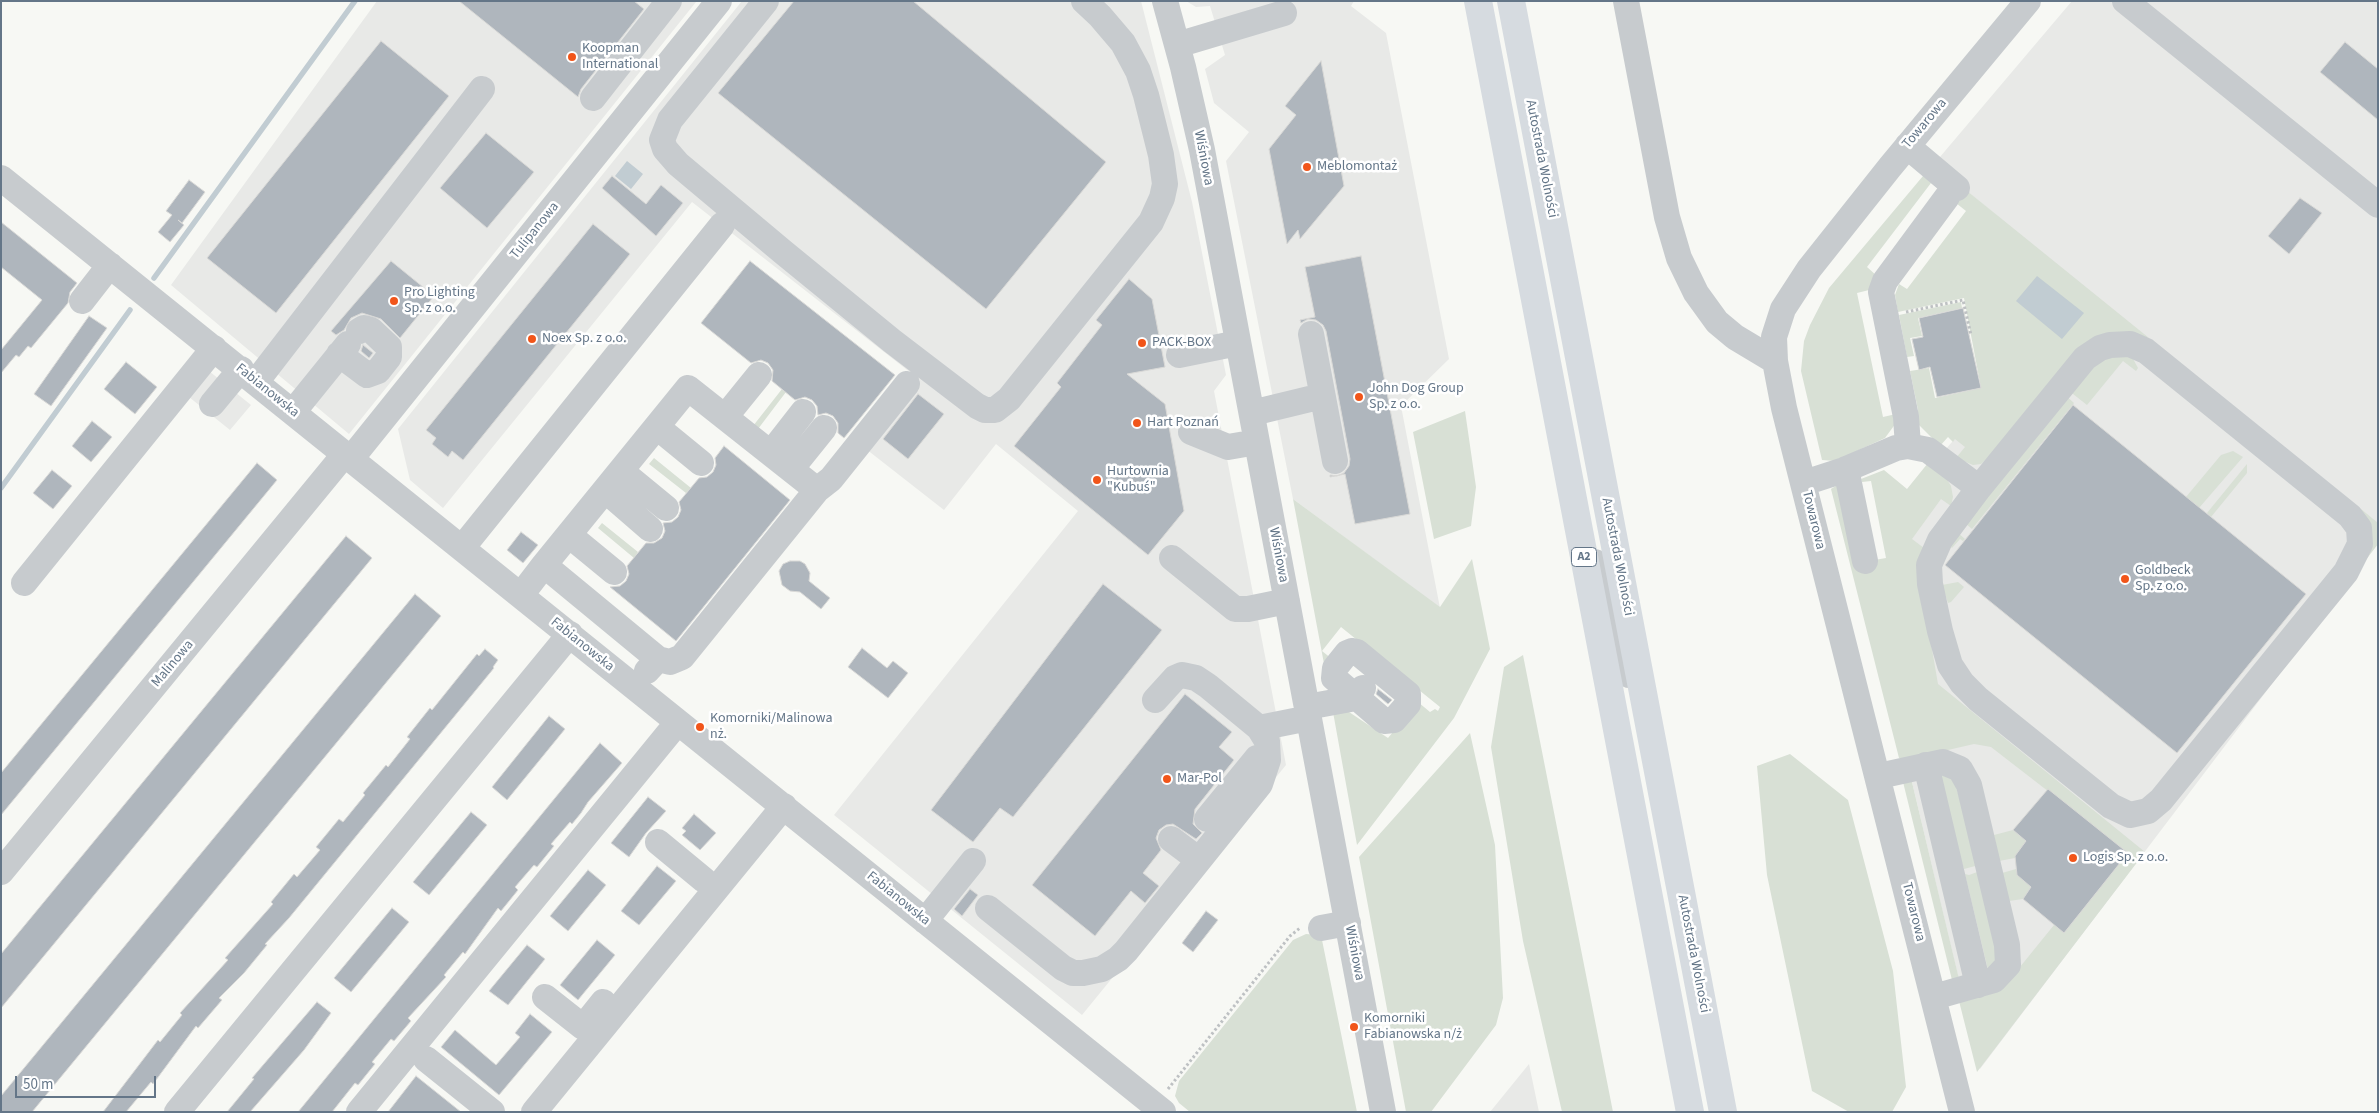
<!DOCTYPE html>
<meta charset="utf-8">
<style>
body{margin:0}
#map{position:relative;width:2379px;height:1113px;overflow:hidden;background:#f7f8f4;font-family:"Source Sans 3",sans-serif}
canvas{display:block}
.frame{position:absolute;inset:0;border:2px solid #647688;pointer-events:none}
.scale{position:absolute;left:15px;top:1076px;width:141px;height:22px;box-sizing:border-box;border:2px solid #647688;border-top:0;padding-left:6px;font-size:15px;line-height:18px;white-space:nowrap;color:#647688;-webkit-text-stroke:4px #fff;paint-order:stroke}
</style>
<div id="map">
<canvas width="2379" height="1113"></canvas>
<div class="frame"></div>
<div class="scale">50 m</div>
</div>
<script>
const ctx = document.querySelector('canvas').getContext('2d');
ctx.lineJoin = 'round';
function fill(path, color) { ctx.fillStyle = color; ctx.fill(path, 'evenodd'); }
const shape = rows => new Path2D(rows.map(r => 'M' + r).join(''));
function trace(path, color, width, dash) { ctx.strokeStyle = color; ctx.lineWidth = width; ctx.lineCap = dash ? 'butt' : 'round'; ctx.setLineDash(dash || []); ctx.stroke(path); }
function write(font, color, halo, rows, align = 'center') {
  ctx.font = font + ' "Source Sans 3",sans-serif'; ctx.lineWidth = 5; ctx.setLineDash([]); ctx.textBaseline = 'middle'; ctx.strokeStyle = halo; ctx.fillStyle = color; for (const [text, x, y, turn = 0] of rows) {
    ctx.save(); ctx.translate(x, y); ctx.rotate((+turn || 0) * Math.PI / 180); ctx.textAlign = isNaN(turn) ? turn : align; if (halo) ctx.strokeText(text, 0, 0); ctx.fillText(text, 0, 0); ctx.restore();
  }
}
fill(shape([
 [377,1,696,2,349,434,171,285],
 [742,1,1141,1,1192,202,1226,375,1214,391,1286,765,1082,1015,834,815,1078,511,996,444,944,510,866,449,920,380,692,202,443,508,410,480,398,429],
 [1186,1,1354,1,1351,6,1386,33,1449,359,1401,406,1440,608,1293,499,1226,161,1249,132,1214,103,1205,69,1225,55,1210,6,1196,7],
 [2072,1,2378,1,2378,544,1980,1069,1911,778,1902,499,1959,434,1989,457,1996,215,1934,164],
 [209,371,251,405,230,430,189,397],
 [1529,1064,1539,1112,1490,1112]
]), '#e8e9e7');
fill(shape([
 [1928,170,1961,186,2149,338,2127,332,1981,464,1973,465,1956,458,1965,447,1955,439,1953,442,1948,437,1940,446,1918,424,1918,410,1910,371,1929,368,1935,398,1981,388,1964,298,1898,312,1895,295,1899,284,1907,289,1966,211,1931,183,1867,267,1877,276,1869,290,1857,293,1883,417,1896,414,1896,423,1885,438,1835,461,1822,460,1801,371,1804,341,1810,325,1829,288],
 [1961,302,1962,308,1918,318,1922,336,1910,338,1914,356,1907,357,1899,315],
 [2105,355,2132,357,2138,368,2136,371,2123,361,2087,405,2068,390],
 [782,389,786,392,758,429,753,426],
 [2064,394,2074,403,1972,529,1965,523,1958,533,1965,539,1963,541,1960,539,1952,548,1947,544],
 [1465,411,1476,487,1471,526,1434,539,1413,432],
 [2233,451,2243,457,2199,508,2186,497,2221,455],
 [654,458,691,488,686,493,649,464],
 [1928,463,1946,478,1951,486,1953,497,1951,506,1941,499,1912,539,1924,548,1919,574,1938,684,2145,852,1977,1072,1959,1001,2007,983,2054,925,2064,933,2128,853,1991,747,1974,744,1909,759,1899,758,1831,489,1837,485,1857,563,1886,558,1871,481,1862,482,1861,479,1884,470,1907,489],
 [2247,464,2247,473,2211,517,2207,513],
 [1293,499,1440,607,1472,559,1490,649,1454,718,1357,845,1333,712,1349,712,1388,738,1418,702,1430,712,1435,709,1438,711,1440,707,1341,627,1322,651,1332,659,1325,669],
 [2361,509,2378,523,2378,544,2364,562],
 [602,523,638,552,634,558,598,528],
 [1958,582,1964,587,1951,602,1948,603,1942,585],
 [1523,655,1613,1112,1562,1112,1523,941,1491,747,1504,667],
 [1470,733,1495,845,1503,998,1496,1025,1431,1112,1406,1112,1359,857],
 [1790,754,1848,800,1893,971,1906,1087,1892,1112,1849,1112,1812,1091,1767,875,1757,766],
 [1934,773,1952,773,1979,865,1964,869],
 [1911,778,1959,979,1952,980,1903,782],
 [2013,830,2026,841,2015,858,1999,861,1994,835],
 [2016,869,2031,887,2023,899,2009,901,2002,873],
 [1980,871,2000,957,1989,974,1965,874,1969,875],
 [1306,934,1319,935,1322,940,1357,1112,1190,1112,1179,1103,1175,1096,1179,1081,1293,940]
]), '#d8e0d5');
fill(shape([
 [627,161,643,174,631,189,615,176],
 [2037,276,2084,313,2062,339,2016,301]
]), '#c1ccd2');
trace(shape([
 [154,278,355,1],
 [1,488,130,310]
]), '#c1ccd2', 5.5);
const building = shape([
 [459,1,634,1,644,9,581,89,578,97,459,1],
 [794,1,913,1,1106,162,986,309,718,93,794,1],
 [381,41,449,96,276,313,207,258,381,41],
 [2345,42,2378,69,2378,120,2320,72,2345,42],
 [1321,61,1344,186,1300,239,1298,230,1287,244,1269,149,1296,115,1285,106,1321,61],
 [486,133,534,172,487,228,440,188,486,133],
 [612,176,646,204,661,185,683,203,656,236,602,188,612,176],
 [189,180,205,192,182,223,178,220,184,225,170,242,158,232,172,215,166,211,189,180],
 [2300,198,2322,213,2289,254,2268,236,2300,198],
 [1,222,77,283,70,292,68,303,31,348,28,346,19,357,16,355,1,373,1,350,42,300,1,267,1,222],
 [593,224,630,254,463,460,452,451,448,457,432,444,436,438,426,430,593,224],
 [1361,256,1410,514,1355,524,1345,474,1330,477,1330,475,1337,476,1344,473,1349,466,1350,459,1326,331,1323,325,1316,320,1308,319,1301,323,1300,320,1315,317,1305,267,1361,256],
 [391,261,434,296,400,338,381,319,362,313,351,318,344,330,336,335,331,331,391,261],
 [750,261,895,375,844,438,838,433,838,423,833,416,826,413,818,415,817,406,812,400,805,397,795,400,772,381,773,370,768,363,761,360,751,363,701,323,750,261],
 [1129,279,1152,299,1165,367,1127,374,1165,404,1184,511,1148,555,1014,446,1061,387,1057,383,1102,325,1096,320,1129,279],
 [1963,308,1981,388,1937,397,1930,367,1919,370,1912,339,1923,337,1919,318,1963,308],
 [89,316,107,328,51,406,34,394,89,316],
 [363,345,373,353,369,358,361,351,363,345],
 [126,362,157,387,135,414,104,389,126,362],
 [918,394,944,414,908,459,883,439,918,394],
 [2073,405,2306,594,2177,753,1945,565,2073,405],
 [92,421,112,437,91,462,72,446,92,421],
 [724,446,790,500,676,641,610,587,620,586,626,581,629,574,627,566,646,543,654,543,662,538,665,531,663,523,672,522,678,517,681,510,679,502,699,478,707,477,713,472,716,465,715,458,724,446],
 [257,463,277,480,1,815,1,773,257,463],
 [52,470,72,486,53,509,33,493,52,470],
 [521,532,538,545,523,563,507,550,521,532],
 [346,536,372,558,1,1008,1,954,346,536],
 [790,561,800,561,805,564,810,573,809,581,830,598,821,609,800,592,790,591,782,585,779,571,783,564,790,561],
 [1103,584,1162,630,1013,817,1000,808,973,842,931,810,1103,584],
 [415,594,441,616,32,1112,1,1112,1,1096,415,594],
 [862,648,887,668,893,661,908,673,888,698,848,667,862,648],
 [485,649,498,660,493,667,494,668,289,918,265,944,267,945,244,973,219,998,222,1000,198,1028,196,1026,153,1084,151,1082,126,1112,103,1112,158,1040,160,1042,182,1015,180,1013,228,960,225,958,273,904,271,902,294,874,297,877,320,850,316,847,339,819,343,822,365,795,363,793,386,765,388,767,410,739,407,737,430,708,432,710,477,654,479,656,485,649],
 [1378,689,1392,700,1388,704,1376,694,1378,689],
 [1185,694,1232,732,1219,747,1234,760,1195,809,1193,824,1202,833,1196,839,1173,824,1166,825,1159,830,1156,838,1161,850,1143,873,1159,886,1145,903,1131,891,1095,936,1032,885,1185,694],
 [549,716,565,729,507,800,492,787,549,716],
 [600,743,622,763,588,802,581,813,572,824,570,822,551,844,554,846,537,867,534,865,515,887,518,890,501,911,498,908,465,954,463,952,444,975,446,977,408,1018,411,1021,394,1041,391,1039,372,1062,375,1064,358,1085,355,1083,332,1112,298,1112,600,743],
 [2048,789,2128,853,2064,933,2023,899,2031,887,2017,875,2015,856,2026,841,2013,830,2048,789],
 [648,797,666,811,646,833,629,857,611,843,648,797],
 [471,812,487,825,429,895,413,882,471,812],
 [694,814,716,833,700,850,682,835,686,831,682,828,694,814],
 [657,866,676,881,639,925,621,911,657,866],
 [588,870,606,885,568,931,550,916,588,870],
 [970,889,978,895,962,916,954,909,970,889],
 [392,908,409,922,351,992,334,978,392,908],
 [1206,911,1218,920,1193,952,1182,943,1206,911],
 [597,940,615,955,578,1000,560,985,597,940],
 [527,945,545,959,508,1005,489,991,527,945],
 [317,1002,331,1013,304,1050,250,1112,227,1112,254,1079,252,1078,317,1002],
 [530,1014,552,1032,499,1095,441,1047,455,1030,496,1065,520,1037,515,1033,530,1014],
 [416,1076,461,1112,388,1112,416,1076]
]);
fill(building, '#afb6bd');
trace(building, '#d9d9d7', 1);
trace(shape([
 [1906,312,1963,300,1971,335],
 [1168,1089,1290,936,1300,928]
]), '#bec1c3', 3, [2.5, 2.5]);
trace(shape([
 [766,1,670,120,662,140,665,149,678,164,783,252,892,341,977,406,985,410,995,410,1009,399,1151,222,1162,198,1165,184,1161,155,1146,95,1138,71,1123,43,1100,16,1084,1],
 [1165,1,1183,67,1202,150,1383,1112],
 [1626,1,1667,217,1679,258,1696,293,1717,322,1735,337,1775,361],
 [2125,1,2378,205],
 [1177,45,1284,13],
 [593,98,669,1],
 [1907,146,1957,188],
 [1,178,1163,1112],
 [82,301,110,265],
 [1311,334,1335,461],
 [339,354,367,375,378,371,389,357,389,347,371,330,364,328,359,331],
 [1179,355,1238,343],
 [256,382,482,89],
 [212,404,241,369],
 [293,412,348,344],
 [1252,413,1322,396],
 [725,417,759,375],
 [657,427,701,463],
 [1191,432,1228,447,1257,442],
 [1908,446,1906,417,1881,292,1885,281,1947,197],
 [771,453,803,412],
 [350,460,719,1],
 [791,469,824,428],
 [1846,469,1865,561],
 [621,471,666,508],
 [1804,483,1844,470,1896,448,1908,446,1928,450,1979,488,1940,540,1929,565,1930,584,1940,631,1950,665,1962,683,1978,699,2111,806,2130,815,2148,811,2161,800,2346,572,2360,544,2359,528,2350,516,2146,351,2130,344,2110,345,2100,348,2085,358,1979,488],
 [605,490,650,529],
 [817,490,831,479,907,384],
 [569,535,614,572],
 [462,548,722,225],
 [1172,558,1235,609,1248,609,1287,601],
 [1595,562,1629,675],
 [544,565,688,388,817,490,682,657,670,662,658,659],
 [24,583,214,348],
 [521,595,544,565,658,659,647,671],
 [1352,651,1357,652,1408,694,1408,704,1394,720,1384,721,1334,678,1335,668,1347,653,1352,651],
 [1307,707,1356,698,1363,688],
 [1259,728,1309,718],
 [1926,765,1978,985],
 [1879,776,1943,762,1960,769,1969,785,2007,945,2008,965,1994,980,1934,997],
 [1207,819,1257,758],
 [1171,839,1199,860],
 [658,842,704,880],
 [1,872,344,455],
 [988,908,1063,968,1073,973,1083,973,1102,969,1118,959,1126,951,1260,784,1268,760,1267,741,1259,728,1208,686,1196,678,1182,675,1175,678,1155,700],
 [925,921,973,861],
 [1321,928,1348,923],
 [545,997,583,1027,603,1002],
 [426,1059,492,1112],
 [177,1112,570,634],
 [359,1112,678,722],
 [534,1112,784,806],
 [1962,1112,1784,408,1775,361,1774,337,1783,309,1809,269,1890,167,2028,1]
]), '#c7cbce', 26);
trace(shape([
 [1478,1,1690,1112],
 [1511,1,1723,1112]
]), '#d6dbe0', 28);
for (const [x, y, r, color] of [
 [572,57,5,"#f1551a"],
 [1307,167,5,"#f1551a"],
 [394,301,5,"#f1551a"],
 [532,339,5,"#f1551a"],
 [1142,343,5,"#f1551a"],
 [1359,397,5,"#f1551a"],
 [1137,423,5,"#f1551a"],
 [1097,480,5,"#f1551a"],
 [2125,579,5,"#f1551a"],
 [700,727,5,"#f1551a"],
 [1167,779,5,"#f1551a"],
 [2073,858,5,"#f1551a"],
 [1354,1027,5,"#f1551a"]
]) { const dot = new Path2D(); dot.arc(x, y, r, 0, 2 * Math.PI); ctx.fillStyle = color; ctx.fill(dot); trace(dot, '#fff', 2); }
for (const [x, y, w] of [
 [1584,557,25]
]) { const box = new Path2D(); box.roundRect(x - w / 2, y - 9.5, w, 19, 4); ctx.fillStyle = '#fff'; ctx.fill(box); trace(box, '#647688', 1); }
write('bold 12px', '#647688', null, [
 ["A2",1584,557]
]);
write('14px', '#647688', '#fff', [
 ["Koopman",582,49],
 ["International",582,65],
 ["Meblomontaż",1317,167],
 ["Pro Lighting",404,293],
 ["Sp. z o.o.",404,309],
 ["Noex Sp. z o.o.",542,339],
 ["PACK-BOX",1152,343],
 ["John Dog Group",1369,389],
 ["Sp. z o.o.",1369,405],
 ["Hart Poznań",1147,423],
 ["Hurtownia",1107,472],
 ["\"Kubuś\"",1107,488],
 ["Goldbeck",2135,571],
 ["Sp. z o.o.",2135,587],
 ["Komorniki/Malinowa",710,719],
 ["nż.",710,735],
 ["Mar-Pol",1177,779],
 ["Logis Sp. z o.o.",2083,858],
 ["Komorniki",1364,1019],
 ["Fabianowska n/ż",1364,1035]
], 'left');
write('14px', '#647688', '#fff', [
 ["Towarowa",1925,124,-50],
 ["Wiśniowa",1203,158,79],
 ["Autostrada Wolności",1541,159,79],
 ["Tulipanowa",535,231,-51],
 ["Fabianowska",267,391,39],
 ["Towarowa",1813,520,76],
 ["Wiśniowa",1278,555,79],
 ["Autostrada Wolności",1617,557,79],
 ["Fabianowska",582,645,39],
 ["Malinowa",173,664,-50],
 ["Fabianowska",898,899,39],
 ["Towarowa",1913,912,76],
 ["Wiśniowa",1354,953,79],
 ["Autostrada Wolności",1693,954,79]
]);
</script>
